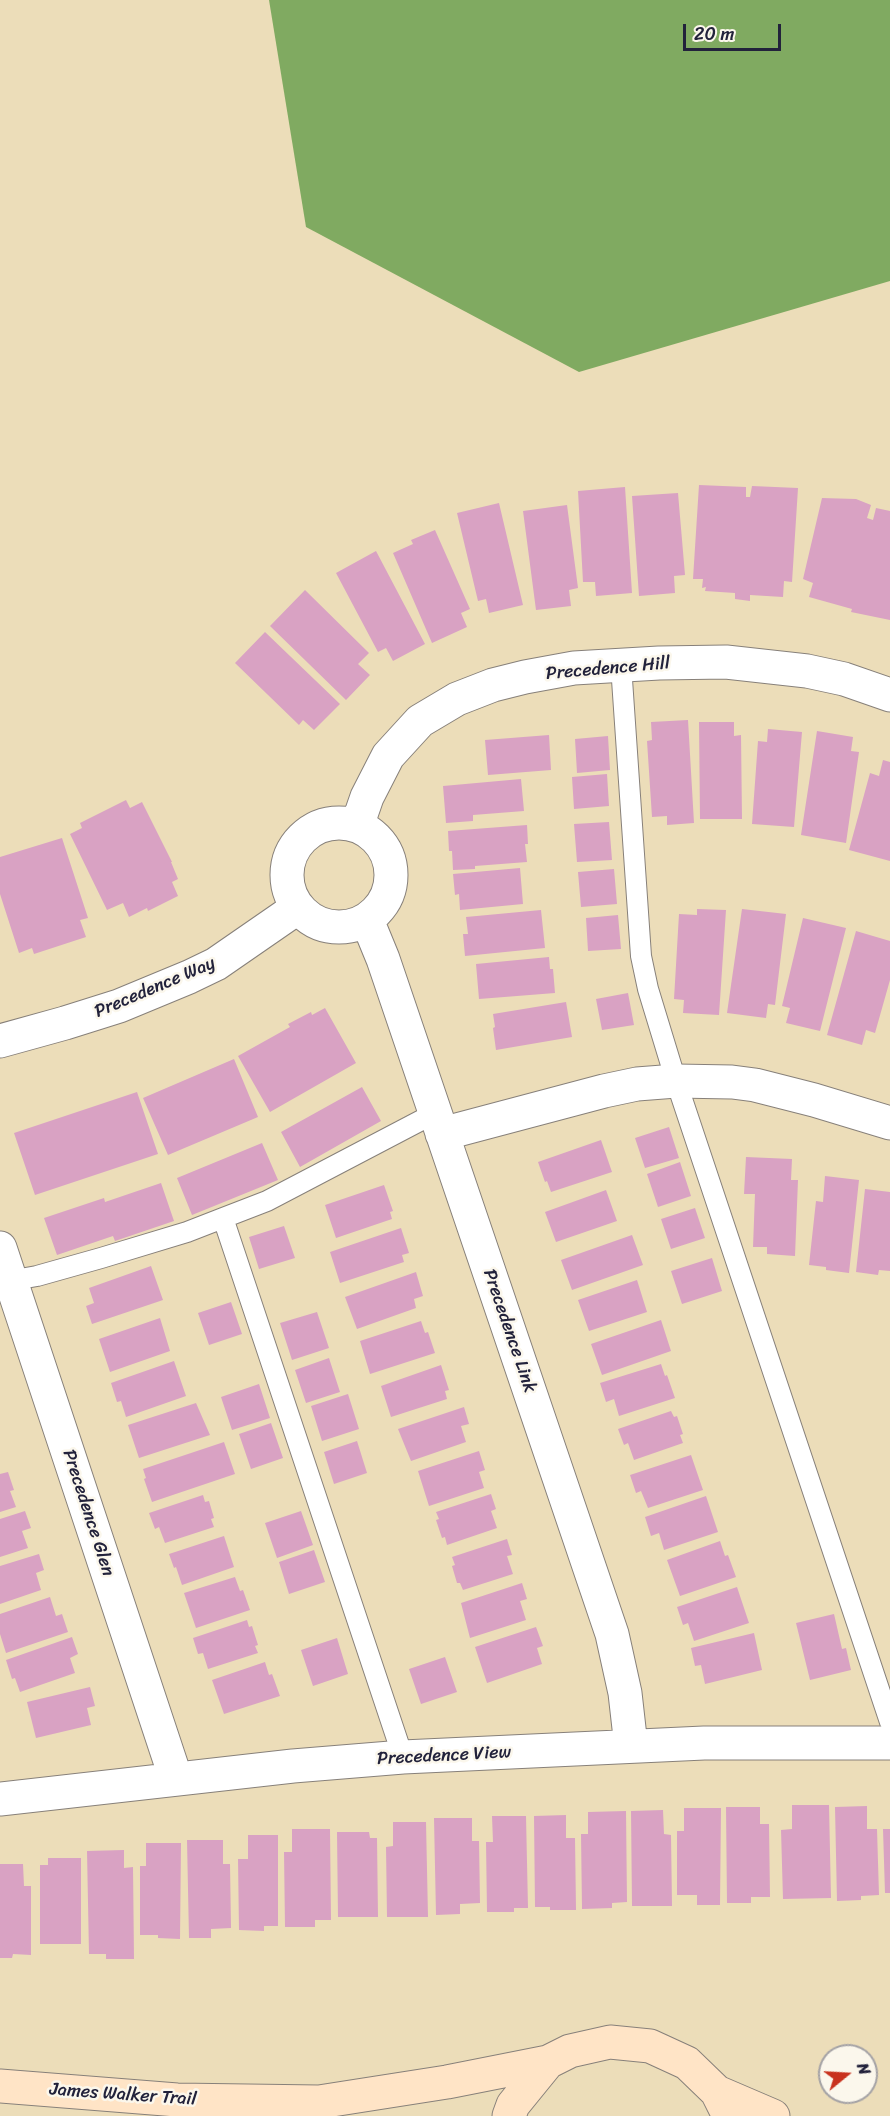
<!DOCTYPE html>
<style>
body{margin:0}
#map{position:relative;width:890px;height:2116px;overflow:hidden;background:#ecddb9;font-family:Sriracha,sans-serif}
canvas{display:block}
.north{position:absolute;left:818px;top:2044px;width:60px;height:60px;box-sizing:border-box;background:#fbf7ec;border:2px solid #a4a2a5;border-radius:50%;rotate:72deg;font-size:16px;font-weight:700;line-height:24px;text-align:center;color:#22223b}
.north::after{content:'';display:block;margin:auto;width:21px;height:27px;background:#c8321e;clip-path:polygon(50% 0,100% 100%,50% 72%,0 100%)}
.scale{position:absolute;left:683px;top:24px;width:98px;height:27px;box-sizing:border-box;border:3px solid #22223b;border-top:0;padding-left:8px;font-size:18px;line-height:21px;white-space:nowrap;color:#22223b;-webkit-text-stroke:4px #fbf7ec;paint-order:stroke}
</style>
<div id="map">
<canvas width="890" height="2116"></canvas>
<div class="north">N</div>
<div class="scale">20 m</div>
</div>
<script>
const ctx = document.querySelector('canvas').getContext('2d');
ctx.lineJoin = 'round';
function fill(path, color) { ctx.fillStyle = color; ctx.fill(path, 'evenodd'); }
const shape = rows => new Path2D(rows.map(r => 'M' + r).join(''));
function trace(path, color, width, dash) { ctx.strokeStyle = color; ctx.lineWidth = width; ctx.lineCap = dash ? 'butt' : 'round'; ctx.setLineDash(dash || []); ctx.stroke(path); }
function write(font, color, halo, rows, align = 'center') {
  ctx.font = font + ' Sriracha,sans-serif'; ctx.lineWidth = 5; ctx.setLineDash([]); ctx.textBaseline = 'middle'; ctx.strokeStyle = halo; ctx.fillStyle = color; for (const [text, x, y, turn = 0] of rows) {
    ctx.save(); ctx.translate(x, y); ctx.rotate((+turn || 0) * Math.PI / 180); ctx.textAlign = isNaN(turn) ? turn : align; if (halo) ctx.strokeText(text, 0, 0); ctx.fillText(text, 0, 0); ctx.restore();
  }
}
fill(shape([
 [269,0,890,0,890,281,579,372,306,227]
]), '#80aa61');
fill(shape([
 [699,485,746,487,746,497,750,497,752,486,798,488,792,582,784,581,783,597,750,595,750,601,735,599,735,593,705,591,706,587,702,588,703,579,693,579],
 [625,487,632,593,596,596,595,582,583,582,578,491],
 [678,493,685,575,674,576,675,593,639,596,632,496],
 [822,498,856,499,871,505,867,518,873,520,876,508,890,511,890,620,851,612,852,609,809,597,813,583,803,579],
 [499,503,523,605,489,613,486,599,478,601,457,513],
 [567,505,578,588,569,590,571,606,536,610,523,511],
 [435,530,470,609,461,613,467,627,432,643,393,553,413,544,411,540],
 [376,551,425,644,393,661,386,648,378,652,336,573],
 [305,590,369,653,358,664,370,675,346,700,270,626],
 [265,632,340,704,314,730,303,720,299,725,235,663],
 [688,720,694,823,667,825,667,816,652,817,647,741,652,740,651,722],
 [699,722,734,722,734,736,741,735,742,819,700,819],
 [768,729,802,732,794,827,752,824,758,741,767,742],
 [817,731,853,737,851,751,859,752,846,843,801,835],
 [549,735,551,770,488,775,485,740],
 [608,736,610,770,577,773,575,739],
 [883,760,890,762,890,861,849,850,870,773,879,776],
 [607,774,609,806,574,809,572,777],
 [521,779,524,811,473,815,473,821,446,823,443,786],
 [126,800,130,808,142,802,172,862,171,862,178,879,172,882,178,896,148,911,147,908,129,917,123,903,107,910,70,834,82,828,80,823],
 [609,822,612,860,577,862,574,824],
 [527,825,528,844,525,844,527,862,475,866,475,869,453,870,452,851,449,851,448,831],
 [62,838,88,918,80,920,86,937,34,954,32,948,19,953,0,894,0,857],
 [520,868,523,904,460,910,459,894,455,895,453,874],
 [614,869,617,904,581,907,578,872],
 [697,909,726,910,719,1015,683,1013,684,1000,674,999,679,914,697,915],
 [742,909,786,914,775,1005,768,1004,766,1018,727,1013],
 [541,910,545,948,465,956,463,934,468,934,466,917],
 [618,915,621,949,588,951,586,918],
 [803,918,846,928,820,1031,786,1023,790,1008,782,1006],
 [856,931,890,941,890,980,875,1033,866,1030,862,1045,827,1035],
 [549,957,550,969,553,969,555,993,479,999,476,964],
 [628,993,634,1025,602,1030,596,999],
 [566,1002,572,1037,496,1050,493,1028,495,1027,493,1014],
 [325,1008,356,1063,270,1112,238,1056,290,1027,288,1024,311,1012,312,1015],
 [234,1059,258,1117,168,1155,143,1098],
 [362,1087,381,1121,300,1167,281,1132],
 [137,1092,158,1154,35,1195,14,1133],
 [669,1127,679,1158,645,1168,635,1138],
 [601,1140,612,1172,551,1192,547,1181,545,1182,538,1162],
 [262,1143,278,1180,192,1215,177,1178],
 [746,1157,792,1159,791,1180,798,1180,795,1256,767,1254,767,1247,753,1247,755,1194,744,1194],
 [680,1162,691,1196,658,1207,647,1174],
 [825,1176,859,1180,849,1273,826,1270,826,1267,809,1265,816,1201,823,1202],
 [161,1183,174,1221,115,1241,113,1236,57,1255,44,1218,104,1198,105,1202],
 [384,1185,393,1211,390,1212,392,1219,336,1238,325,1205],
 [865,1189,890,1192,890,1271,879,1270,878,1275,856,1272],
 [606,1190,617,1221,556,1242,545,1212],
 [695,1208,705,1238,671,1249,661,1219],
 [284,1226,295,1258,259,1269,249,1237],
 [401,1228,409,1253,402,1255,404,1262,340,1283,330,1252],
 [632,1235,643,1265,572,1290,561,1260],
 [712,1258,722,1291,682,1304,671,1271],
 [151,1266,163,1300,92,1324,86,1306,94,1303,89,1288],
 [416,1272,423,1296,414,1299,416,1308,357,1329,345,1297],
 [637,1280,647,1312,589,1331,578,1300],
 [231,1302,242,1334,209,1345,198,1313],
 [317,1312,329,1348,292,1360,280,1323],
 [160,1318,170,1351,110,1372,99,1339],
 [661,1320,671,1351,602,1375,591,1344],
 [421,1321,425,1333,428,1332,435,1353,370,1374,360,1341],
 [329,1358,340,1392,306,1403,295,1370],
 [174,1361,186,1396,126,1417,121,1401,117,1402,111,1383],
 [661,1364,665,1376,667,1375,675,1398,619,1416,614,1399,606,1402,600,1383],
 [441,1365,449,1390,445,1391,447,1399,391,1417,381,1386],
 [259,1384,270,1418,232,1430,221,1397],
 [348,1394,359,1429,322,1441,311,1406],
 [196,1403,210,1435,139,1458,128,1425],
 [464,1407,469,1424,461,1426,466,1442,411,1461,398,1429],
 [671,1411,674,1417,677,1416,683,1434,680,1435,683,1443,634,1460,628,1443,624,1445,618,1429],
 [271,1423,283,1458,251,1469,239,1434],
 [357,1441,367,1473,334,1484,324,1452],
 [224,1442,235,1474,152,1502,144,1479,146,1478,143,1469],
 [479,1451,485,1470,479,1472,484,1488,429,1506,418,1471],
 [691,1455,703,1490,648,1508,641,1491,636,1493,630,1475],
 [8,1472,14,1490,10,1491,16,1507,0,1512,0,1474],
 [491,1494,496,1509,491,1511,497,1528,447,1545,445,1537,442,1538,436,1520,439,1519,436,1512],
 [203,1495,205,1502,209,1501,214,1518,211,1519,214,1527,165,1543,159,1527,155,1529,149,1513],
 [706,1496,718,1532,664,1550,659,1533,651,1536,645,1517],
 [25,1511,31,1528,22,1531,28,1548,0,1557,0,1519],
 [301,1511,313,1545,277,1558,265,1523],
 [224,1536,234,1567,182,1585,176,1567,174,1568,169,1554],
 [507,1539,512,1555,507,1556,513,1574,463,1590,460,1583,457,1583,452,1566,455,1565,452,1557],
 [720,1541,725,1556,728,1555,736,1577,680,1596,667,1560],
 [314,1550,325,1582,289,1594,279,1562],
 [39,1554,44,1570,36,1573,41,1590,0,1604,0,1566],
 [235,1577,240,1591,243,1590,250,1610,196,1628,184,1593],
 [522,1583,527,1599,520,1601,526,1620,470,1638,461,1603],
 [737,1587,749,1623,694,1641,688,1623,683,1625,677,1607],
 [50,1597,56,1616,62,1614,68,1632,6,1653,0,1634,0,1614],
 [834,1614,842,1649,846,1648,851,1670,810,1680,796,1623],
 [247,1620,249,1627,252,1626,258,1645,255,1646,258,1653,208,1669,203,1653,198,1654,193,1638],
 [536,1627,543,1646,537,1648,542,1664,487,1683,475,1647],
 [754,1633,762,1670,705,1684,701,1665,695,1666,691,1648],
 [72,1637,78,1654,70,1658,75,1673,20,1692,15,1678,12,1679,6,1660],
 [337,1638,348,1674,313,1686,301,1650],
 [445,1657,457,1692,421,1704,409,1669],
 [265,1662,269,1675,272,1674,280,1696,224,1714,212,1680],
 [90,1687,95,1706,87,1708,91,1725,36,1738,27,1702],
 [792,1805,829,1805,831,1898,783,1899,781,1830,792,1829],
 [867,1806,867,1829,877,1829,879,1895,861,1896,861,1900,837,1901,835,1807],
 [726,1807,760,1807,760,1824,769,1824,770,1897,751,1897,751,1903,727,1903],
 [684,1808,721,1808,720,1905,697,1905,697,1895,677,1895,677,1831,684,1831],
 [663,1810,664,1834,671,1835,672,1906,632,1906,631,1811],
 [626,1811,627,1902,612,1903,612,1908,582,1909,581,1834,588,1834,588,1812],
 [566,1815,566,1838,575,1838,576,1910,550,1910,550,1907,535,1907,534,1816],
 [492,1816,526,1816,528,1908,514,1908,514,1912,487,1912,486,1842,493,1842],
 [434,1818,472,1818,472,1841,479,1841,480,1903,460,1904,460,1914,436,1915],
 [393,1822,426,1822,428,1917,387,1917,386,1847,393,1846],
 [292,1829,330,1829,331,1920,315,1920,315,1927,285,1927,284,1852,292,1852],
 [883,1829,890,1829,890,1893,885,1893],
 [337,1832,369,1832,370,1838,377,1838,378,1917,338,1917],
 [248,1835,278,1835,278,1926,264,1926,264,1931,239,1930,238,1859,248,1859],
 [187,1840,223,1840,223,1864,230,1864,231,1928,211,1929,211,1938,189,1938],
 [146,1843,181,1843,180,1939,158,1938,158,1935,140,1935,140,1866,146,1866],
 [124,1850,124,1868,133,1867,134,1959,106,1959,106,1954,89,1954,87,1851],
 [48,1858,81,1858,81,1944,40,1944,40,1865,48,1865],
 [0,1864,23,1864,24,1886,31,1886,31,1955,13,1954,12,1958,0,1958]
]), '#d9a2c3');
const lane = shape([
 [621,665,641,956,648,989,676,1081,890,1722],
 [223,1218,403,1757],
 [3,1282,37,1276,101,1258,187,1232,223,1218,267,1201,435,1113]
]);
const street = shape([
 '287 875a52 52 0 1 1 104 0a52 52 0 1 1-104 0Z',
 [357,826,367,797,388,756,420,721,457,699,493,685,525,677,574,668,659,663,726,662,807,671,844,679,890,695],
 [367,920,383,959,612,1634,625,1693,631,1746],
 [0,1041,65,1023,119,1006,189,977,216,964,297,908],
 [442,1134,604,1091,637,1084,676,1081,732,1082,755,1085,814,1100,890,1123],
 [0,1248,176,1779],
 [0,1799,293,1766,403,1757,704,1743,890,1743]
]);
const secondary = shape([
 [0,2086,177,2100,319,2102,447,2082,548,2062],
 [717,2092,773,2116],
 [509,2116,513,2105,548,2062,570,2051,610,2042,650,2046,687,2063,717,2092,729,2116]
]);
trace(lane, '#87807a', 22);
trace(street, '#87807a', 35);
trace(secondary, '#87807a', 35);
trace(lane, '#fff', 20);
trace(street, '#fff', 33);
trace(secondary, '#ffe4c6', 33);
write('18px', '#22223b', '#fbf7ec', [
 ["Precedence Hill",608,669,-5],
 ["Precedence Way",155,988,-23],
 ["Precedence Link",509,1331,71],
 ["Precedence Glen",88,1513,72],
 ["Precedence View",444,1756,-3],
 ["James Walker Trail",123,2095,4]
]);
</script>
